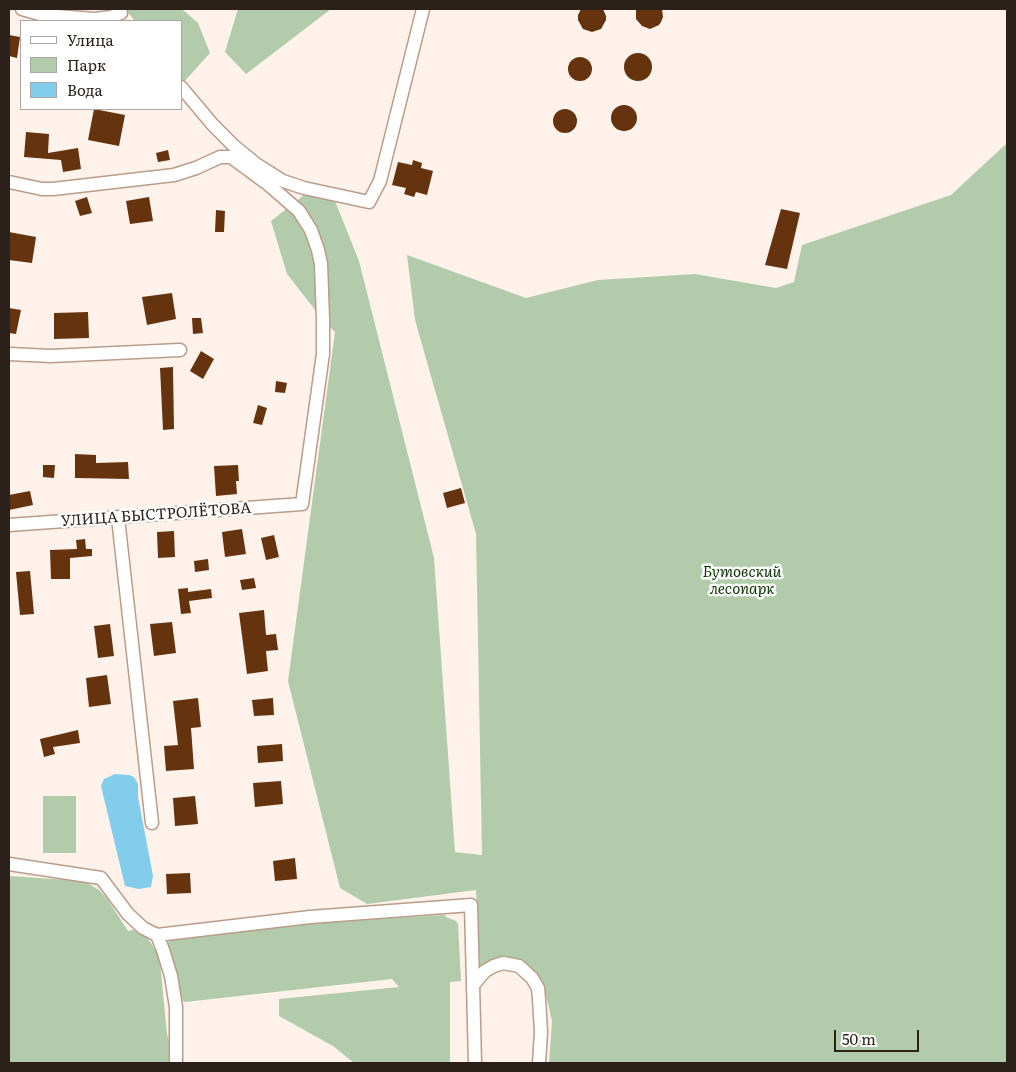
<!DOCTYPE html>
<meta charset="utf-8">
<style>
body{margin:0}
#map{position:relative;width:1016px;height:1072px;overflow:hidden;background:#fff2ea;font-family:Literata,serif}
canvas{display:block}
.frame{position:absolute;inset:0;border:10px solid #2c211a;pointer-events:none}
.legend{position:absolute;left:20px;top:20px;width:162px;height:90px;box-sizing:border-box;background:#fff;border:1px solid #aba6a3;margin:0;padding:6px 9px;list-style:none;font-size:15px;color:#2c211a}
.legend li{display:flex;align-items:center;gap:10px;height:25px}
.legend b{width:25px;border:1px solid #aba6a3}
.scale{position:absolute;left:834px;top:1030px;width:85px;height:22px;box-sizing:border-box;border:2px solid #2c211a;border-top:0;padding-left:6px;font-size:15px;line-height:18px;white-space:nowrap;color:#2c211a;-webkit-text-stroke:4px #fff;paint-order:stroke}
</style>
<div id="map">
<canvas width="1016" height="1072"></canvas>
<div class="frame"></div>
<ul class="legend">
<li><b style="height:6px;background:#fff"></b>Улица</li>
<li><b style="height:14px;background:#b1cbab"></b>Парк</li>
<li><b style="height:14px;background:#82cdeb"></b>Вода</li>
</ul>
<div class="scale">50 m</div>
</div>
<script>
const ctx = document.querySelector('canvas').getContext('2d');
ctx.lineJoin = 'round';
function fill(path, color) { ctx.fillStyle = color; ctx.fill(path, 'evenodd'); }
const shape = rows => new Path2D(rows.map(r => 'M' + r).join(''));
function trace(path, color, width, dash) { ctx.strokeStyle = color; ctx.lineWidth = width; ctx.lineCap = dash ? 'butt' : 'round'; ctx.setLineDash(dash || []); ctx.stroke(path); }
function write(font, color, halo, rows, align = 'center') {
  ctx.font = font + ' Literata,serif'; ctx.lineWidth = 5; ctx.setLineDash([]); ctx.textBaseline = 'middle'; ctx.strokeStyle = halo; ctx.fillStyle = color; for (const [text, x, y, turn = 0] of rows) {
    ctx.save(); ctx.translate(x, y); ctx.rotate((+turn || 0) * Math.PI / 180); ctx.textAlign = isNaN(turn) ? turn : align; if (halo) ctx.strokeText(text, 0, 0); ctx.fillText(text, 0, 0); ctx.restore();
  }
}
fill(shape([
 [125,9,182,9,198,23,210,53,182,84,181,21,135,21],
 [238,9,331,9,246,74,225,52],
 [1007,143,1007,1063,549,1063,552,1021,545,991,540,981,524,966,482,969,480,967,476,890,367,904,340,888,288,681,335,332,323,320,287,274,271,221,304,195,335,201,359,261,434,558,455,852,482,855,476,534,415,320,407,255,526,298,598,280,695,274,776,288,794,282,802,245,951,195],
 [43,796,76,796,76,853,43,853],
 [9,876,84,881,99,890,108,900,128,931,132,930,137,931,149,940,156,951,160,962,167,1034,170,1045,170,1063,9,1063],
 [445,915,446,917,456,921,458,924,461,981,450,982,450,1063,354,1063,333,1046,279,1016,279,999,399,987,392,979,185,1002,183,1001,168,947,168,942,171,939,326,922]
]), '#b1cbab');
fill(shape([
 [115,774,129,775,134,777,138,784,138,797,153,876,151,887,139,889,125,886,101,786,104,779]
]), '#82cdeb');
fill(shape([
 [581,9,603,9,606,16,606,20,601,29,592,32,583,29,578,20,578,15],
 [636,9,662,9,663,17,661,22,659,25,650,29,642,26,636,19],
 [9,35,20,37,17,58,9,56],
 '624 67a14 14 0 1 1 28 0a14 14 0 1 1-28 0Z',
 '568 69a12 12 0 1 1 24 0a12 12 0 1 1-24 0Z',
 '611 118a13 13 0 1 1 26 0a13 13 0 1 1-26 0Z',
 '553 121a12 12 0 1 1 24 0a12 12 0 1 1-24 0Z',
 [94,109,125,115,119,146,88,140],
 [26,132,49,134,48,153,78,148,81,169,63,172,61,160,24,157],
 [168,150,170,160,158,162,156,153],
 [413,160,422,163,421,168,433,171,427,195,416,192,414,197,404,194,406,188,392,185,398,162,412,165],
 [87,197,92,213,80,216,75,201],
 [149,197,153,221,130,224,126,201],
 [781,209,800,213,787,269,765,265],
 [216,210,225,211,224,232,215,232],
 [9,232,36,237,32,263,9,260],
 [172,293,176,319,147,325,142,297],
 [9,308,21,310,16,334,9,333],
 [88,312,89,338,54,339,54,313],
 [192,318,201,318,203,333,193,334],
 [201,351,214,359,203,379,190,371],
 [173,367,174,429,163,430,160,368],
 [276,381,287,383,285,393,275,392],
 [258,405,267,408,262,425,253,423],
 [75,454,96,455,96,463,128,462,129,479,75,478],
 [43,465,55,465,54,478,43,477],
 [238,465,239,481,236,481,237,494,216,496,214,466],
 [461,488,465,503,447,508,443,493],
 [30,491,33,505,9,510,9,495],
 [242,529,246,554,225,557,222,532],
 [174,531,175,557,158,558,157,532],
 [274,535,279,557,266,560,261,538],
 [85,539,86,549,92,549,92,556,70,558,70,579,51,579,50,550,77,549,76,540],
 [208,559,209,570,195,572,194,561],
 [30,571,34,614,20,615,16,572],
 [254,578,256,588,242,590,240,580],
 [188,588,188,592,211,589,212,598,189,601,191,613,181,614,178,589],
 [264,610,266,635,276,634,278,650,266,651,268,671,247,674,239,613],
 [172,622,176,653,154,656,150,624],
 [110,624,114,656,98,658,94,626],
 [107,675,111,704,89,707,86,678],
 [198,698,201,727,191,728,194,769,166,771,164,746,178,745,173,701],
 [273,698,274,715,254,716,252,700],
 [78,730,80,743,53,747,55,754,44,757,40,739],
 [282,744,283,761,258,763,257,746],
 [281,781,283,804,255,807,253,783],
 [195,796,198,824,175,826,173,798],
 [295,858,297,879,275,881,273,861],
 [190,873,191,893,167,894,166,874]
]), '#65340f');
const minor = shape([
 [22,9,43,15,95,19,111,17,121,13],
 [181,87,213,125,234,146,256,164,283,181,304,188,369,202,380,181,423,9],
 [9,182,42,189,53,189,174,175,196,168,220,157,231,157,269,185,299,211,311,230,318,250,321,264,323,320,323,354,302,504,9,525],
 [9,354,51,356,180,350],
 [118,518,152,823],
 [9,864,101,878,128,914,143,928,157,935,163,950,171,976,176,1007,176,1063],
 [157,935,310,917,471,905,475,1063],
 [474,984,485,971,494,966,503,963,519,966,532,978,538,988,539,999,541,1032,539,1063]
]);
trace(minor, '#ba9c8a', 15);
trace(minor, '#fff', 12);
write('15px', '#2c211a', '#fff', [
 ["УЛИЦА БЫСТРОЛЁТОВА",156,515,-4]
]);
write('italic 15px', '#0a3400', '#fff', [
 ["Бутовский",742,573],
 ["лесопарк",742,590]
]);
</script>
